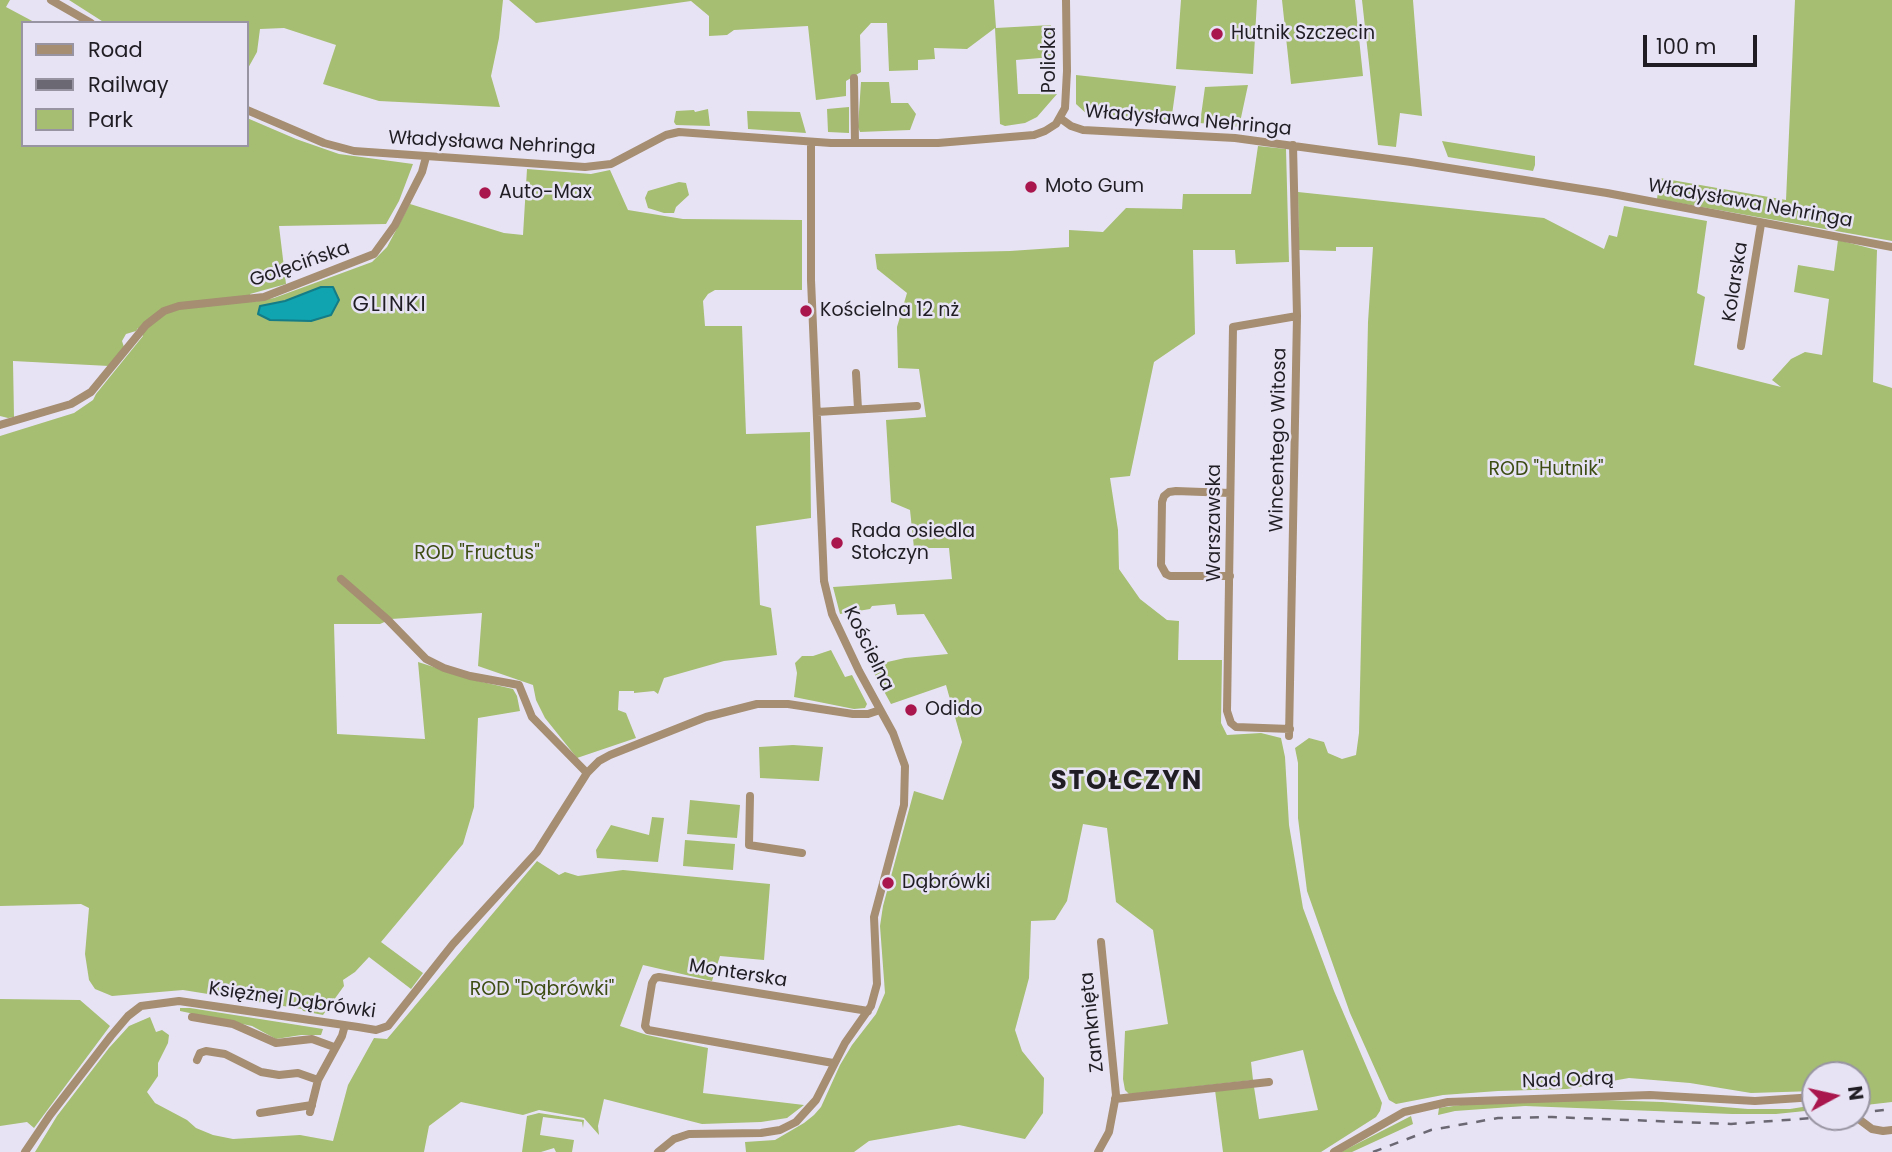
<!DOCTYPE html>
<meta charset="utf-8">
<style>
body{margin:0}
#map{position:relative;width:1892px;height:1152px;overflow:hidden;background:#e8e3f4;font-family:Poppins,sans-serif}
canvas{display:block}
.legend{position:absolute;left:21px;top:21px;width:228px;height:126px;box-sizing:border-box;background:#e8e3f4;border:2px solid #9894a1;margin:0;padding:9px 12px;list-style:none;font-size:21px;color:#201e24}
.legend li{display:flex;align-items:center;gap:14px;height:35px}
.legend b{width:35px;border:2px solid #9894a1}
.north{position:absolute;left:1801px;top:1061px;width:70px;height:70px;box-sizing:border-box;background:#e8e3f4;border:2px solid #9894a1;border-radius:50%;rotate:82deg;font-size:19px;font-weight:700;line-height:28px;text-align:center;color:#201e24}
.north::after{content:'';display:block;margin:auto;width:24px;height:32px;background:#a9164d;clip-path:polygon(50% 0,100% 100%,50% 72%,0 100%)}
.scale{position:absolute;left:1643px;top:35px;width:114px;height:32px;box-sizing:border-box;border:4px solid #201e24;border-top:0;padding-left:9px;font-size:21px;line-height:24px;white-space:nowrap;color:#201e24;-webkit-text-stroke:5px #e8e3f4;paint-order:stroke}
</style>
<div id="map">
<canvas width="1892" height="1152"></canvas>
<ul class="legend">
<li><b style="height:9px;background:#a58e71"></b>Road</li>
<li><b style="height:9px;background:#6c6873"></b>Railway</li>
<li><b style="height:19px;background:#a5be72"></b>Park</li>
</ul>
<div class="north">N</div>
<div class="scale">100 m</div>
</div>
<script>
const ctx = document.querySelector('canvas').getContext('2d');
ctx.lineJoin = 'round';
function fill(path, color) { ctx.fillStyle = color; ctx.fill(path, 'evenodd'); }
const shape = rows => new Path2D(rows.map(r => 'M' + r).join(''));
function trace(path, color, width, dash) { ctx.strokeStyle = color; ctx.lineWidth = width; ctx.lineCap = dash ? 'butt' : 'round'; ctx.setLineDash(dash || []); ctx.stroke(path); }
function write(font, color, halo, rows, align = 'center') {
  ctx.font = font + ' Poppins,sans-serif'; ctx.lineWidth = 5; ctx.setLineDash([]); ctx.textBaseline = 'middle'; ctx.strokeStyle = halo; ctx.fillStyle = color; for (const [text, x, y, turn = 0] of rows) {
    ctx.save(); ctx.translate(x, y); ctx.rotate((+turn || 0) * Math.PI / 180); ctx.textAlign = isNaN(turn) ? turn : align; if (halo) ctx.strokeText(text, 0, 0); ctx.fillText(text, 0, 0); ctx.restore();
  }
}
fill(shape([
 [0,0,10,0,6,7,36,23,23,23,23,145,102,145,106,147,107,145,247,145,247,118,296,139,339,154,413,164,399,201,386,224,279,226,286,284,250,294,253,302,274,298,372,262,387,247,410,204,504,233,523,235,527,169,591,174,610,170,628,210,683,219,802,220,802,290,715,290,708,294,703,301,705,326,742,326,746,434,810,432,811,518,756,526,760,605,771,608,777,655,724,661,664,678,658,694,654,691,634,693,634,691,619,691,618,710,626,713,636,738,577,758,545,718,536,700,533,685,478,666,482,613,391,619,380,624,334,624,337,734,425,739,418,662,478,681,513,689,517,696,520,711,478,718,474,807,463,844,381,942,423,973,411,989,369,957,355,972,343,980,344,986,323,1015,303,1011,302,1009,183,990,112,996,95,989,89,980,85,954,89,908,81,904,0,906,0,436,74,413,93,400,96,394,143,336,138,328,136,331,126,334,122,341,124,347,109,366,13,361,14,417,8,418,0,416],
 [69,0,503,0,499,38,491,76,500,107,379,101,323,84,336,45,284,28,260,29,257,52,247,70,247,23,105,23],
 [509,0,994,0,996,28,1051,25,1053,57,1016,60,1018,94,1057,94,1037,117,1025,123,1005,126,1000,124,995,28,967,49,934,48,935,59,918,60,918,70,889,71,887,23,871,23,860,35,861,72,846,81,846,96,816,100,808,26,734,30,727,35,709,36,709,16,691,1,536,23],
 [1181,0,1257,0,1253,74,1176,69],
 [1282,0,1355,0,1363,76,1291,84],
 [1362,0,1413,0,1422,116,1400,113,1396,147,1378,145],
 [1795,0,1892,0,1892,241,1657,199,1660,178,1786,200],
 [1076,75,1176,86,1171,122,1089,116,1076,104],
 [861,82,889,82,891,103,908,103,916,114,910,130,860,132,858,127],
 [1248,85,1239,127,1200,123,1205,87],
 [849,107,849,133,828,132,827,109],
 [708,109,710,126,676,125,674,122,676,111,694,110,695,112],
 [747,111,800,112,806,133,748,129],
 [1442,141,1535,156,1535,165,1533,171,1527,170,1448,157],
 [1258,146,1286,149,1289,262,1236,264,1235,250,1193,250,1195,334,1154,362,1130,476,1110,478,1118,530,1119,569,1140,599,1167,620,1179,621,1178,660,1222,660,1221,723,1227,735,1261,733,1281,738,1285,757,1289,825,1303,908,1334,991,1382,1103,1380,1111,1376,1117,1321,1152,1223,1152,1215,1090,1254,1087,1259,1119,1318,1110,1303,1050,1251,1062,1253,1080,1129,1094,1125,1090,1123,1079,1125,1031,1168,1024,1153,930,1116,902,1107,828,1083,824,1067,901,1055,920,1031,921,1029,978,1015,1030,1022,1051,1044,1078,1043,1113,1025,1139,959,1125,869,1141,854,1152,746,1152,745,1142,775,1140,804,1123,814,1115,821,1107,840,1065,852,1045,876,1014,885,993,880,926,883,906,914,791,943,800,962,742,946,685,891,704,870,666,905,658,948,654,924,614,897,615,895,604,872,606,870,609,840,614,833,587,952,579,949,548,914,548,910,510,891,502,886,420,926,417,919,369,898,368,897,327,907,293,877,269,875,254,1010,251,1069,247,1069,230,1103,232,1126,208,1182,209,1183,194,1251,194],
 [679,182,686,183,689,195,676,207,674,213,664,213,648,208,645,198,648,191],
 [1298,192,1544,218,1604,249,1609,235,1617,237,1624,206,1707,221,1697,293,1705,297,1694,365,1781,387,1772,380,1791,359,1805,352,1822,355,1829,299,1794,292,1798,265,1834,271,1838,240,1877,250,1873,382,1892,388,1892,1102,1857,1106,1857,1075,1815,1075,1815,1091,1751,1093,1690,1083,1629,1078,1567,1089,1498,1091,1443,1095,1396,1104,1389,1100,1350,1013,1307,891,1298,818,1298,763,1295,748,1309,738,1324,742,1328,753,1342,759,1356,755,1359,733,1368,322,1373,247,1336,247,1336,251,1299,250],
 [831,650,845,677,852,675,867,704,865,708,854,709,794,697,797,673,795,663,802,656,813,656],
 [793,745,823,747,819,781,760,778,759,747],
 [690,800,740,805,737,838,687,834],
 [652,817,664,818,658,862,597,858,596,850,611,825,649,835],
 [685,840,735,844,733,870,683,866],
 [537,861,559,875,565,872,578,876,623,870,770,884,764,960,720,956,712,981,643,965,620,1026,647,1035,708,1048,703,1093,804,1105,787,1118,761,1122,702,1124,604,1099,598,1126,599,1135,584,1118,539,1110,523,1115,461,1102,429,1126,424,1152,35,1152,57,1116,109,1048,129,1026,150,1017,156,1032,162,1030,169,1035,168,1043,158,1063,158,1076,147,1092,155,1103,187,1120,196,1128,213,1135,233,1139,300,1135,333,1141,348,1085,374,1038,387,1039],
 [0,999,80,1000,110,1026,34,1128,27,1122,0,1126],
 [180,1008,190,1008,323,1029,321,1035,301,1035,276,1039,252,1026,180,1011],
 [1604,1100,1662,1102,1748,1109,1790,1109,1815,1105,1815,1110,1776,1114,1732,1114,1525,1106,1455,1111,1438,1115,1439,1108,1475,1103],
 [539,1113,584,1120,583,1128,582,1122,543,1117,540,1135,574,1140,572,1152,556,1152,554,1148,541,1152,522,1152,527,1116],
 [1411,1116,1413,1124,1352,1152,1341,1152]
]), '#a5be72');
const water = shape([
 [321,287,333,287,339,300,331,315,311,321,270,320,258,314,260,306,285,301,321,287]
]);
fill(water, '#0fa4b0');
trace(water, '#147c86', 2);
trace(shape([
 [51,0,91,23],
 [854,78,855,143],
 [247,110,324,143,354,151,585,167,611,164,666,135,679,132,831,143,938,143,1034,135,1045,131,1056,124,1065,108,1067,71,1066,0],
 [1060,118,1071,126,1083,130,1235,138,1411,162,1607,193,1892,247],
 [1741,346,1761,224],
 [856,373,858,409],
 [817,412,917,406],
 [0,425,71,404,91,392,146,325,164,311,179,306,264,297,374,254,395,225,422,172,426,157],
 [1230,576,1170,576,1166,574,1161,565,1162,502,1164,496,1169,492,1176,491,1230,493],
 [341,579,388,620,426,659,444,668,470,676,519,685,532,717,587,773],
 [1290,729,1236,727,1231,723,1227,711,1233,327,1297,316],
 [1289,736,1297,316,1293,145],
 [750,796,749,845,802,853],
 [192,1017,233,1024,276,1043,312,1039,334,1047],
 [197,1060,200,1053,206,1051,225,1054,261,1072,279,1075,298,1073,318,1080],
 [833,1063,648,1030,645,1026,652,983,655,978,659,977,868,1011],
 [1115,1099,1269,1082],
 [310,1112,318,1080,342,1036,345,1025],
 [260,1113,312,1105],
 [1856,1117,1872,1129,1883,1131,1892,1130],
 [25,1152,50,1115,111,1036,128,1016,141,1006,179,1001,358,1027,376,1030,388,1026,453,944,537,852,587,773,599,761,610,755,706,717,757,704,788,704,853,714,868,714,880,710],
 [658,1152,674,1139,689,1134,761,1133,780,1130,796,1122,816,1100,845,1043,871,1006,877,984,874,917,904,805,905,766,893,733,859,671,832,614,824,581,811,280,811,142],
 [1098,1152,1109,1132,1116,1095,1101,942],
 [1334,1152,1404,1112,1448,1102,1650,1095,1755,1101,1815,1097]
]), '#a58e71', 8);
trace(shape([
 [1857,1113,1892,1109],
 [1373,1152,1431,1130,1498,1118,1552,1117,1731,1124,1827,1117]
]), '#6c6873', 2.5, [9, 9]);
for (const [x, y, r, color] of [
 [1217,34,7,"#a9164d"],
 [1031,187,7,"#a9164d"],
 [485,193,7,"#a9164d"],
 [806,311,7,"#a9164d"],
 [837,543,7,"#a9164d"],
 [911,710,7,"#a9164d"],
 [888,883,7,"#a9164d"]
]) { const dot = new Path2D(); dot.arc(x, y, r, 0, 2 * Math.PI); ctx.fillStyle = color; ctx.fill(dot); trace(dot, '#e8e3f4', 2.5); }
write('19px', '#201e24', '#e8e3f4', [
 ["Hutnik Szczecin",1231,34],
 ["Moto Gum",1045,187],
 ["Auto-Max",499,193],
 ["Kościelna 12 nż",820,311],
 ["Rada osiedla",851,532],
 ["Stołczyn",851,554],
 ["Odido",925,710],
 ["Dąbrówki",902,883]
], 'left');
write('19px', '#201e24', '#e8e3f4', [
 ["Policka",1050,60,-90],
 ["Władysława Nehringa",1188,121,5],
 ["Władysława Nehringa",492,144,3],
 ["Władysława Nehringa",1750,204,10],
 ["Golęcińska",300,265,-19],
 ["Kolarska",1736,282,-81],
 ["Wincentego Witosa",1279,440,-89],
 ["Warszawska",1215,523,-90],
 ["Kościelna",868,649,64],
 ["Monterska",738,974,9],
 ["Księżnej Dąbrówki",292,1001,8],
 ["Zamknięta",1093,1022,-96],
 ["Nad Odrą",1568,1081,-2]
]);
write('19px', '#3d4d13', '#e8e3f4', [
 ["ROD \"Hutnik\"",1546,470],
 ["ROD \"Fructus\"",477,554],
 ["ROD \"Dąbrówki\"",542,990]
]);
ctx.letterSpacing = '2px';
write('21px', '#201e24', '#e8e3f4', [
 ["GLINKI",390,306]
]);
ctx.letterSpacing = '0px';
ctx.letterSpacing = '2px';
write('bold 26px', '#201e24', '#e8e3f4', [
 ["STOŁCZYN",1127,782]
]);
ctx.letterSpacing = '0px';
</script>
